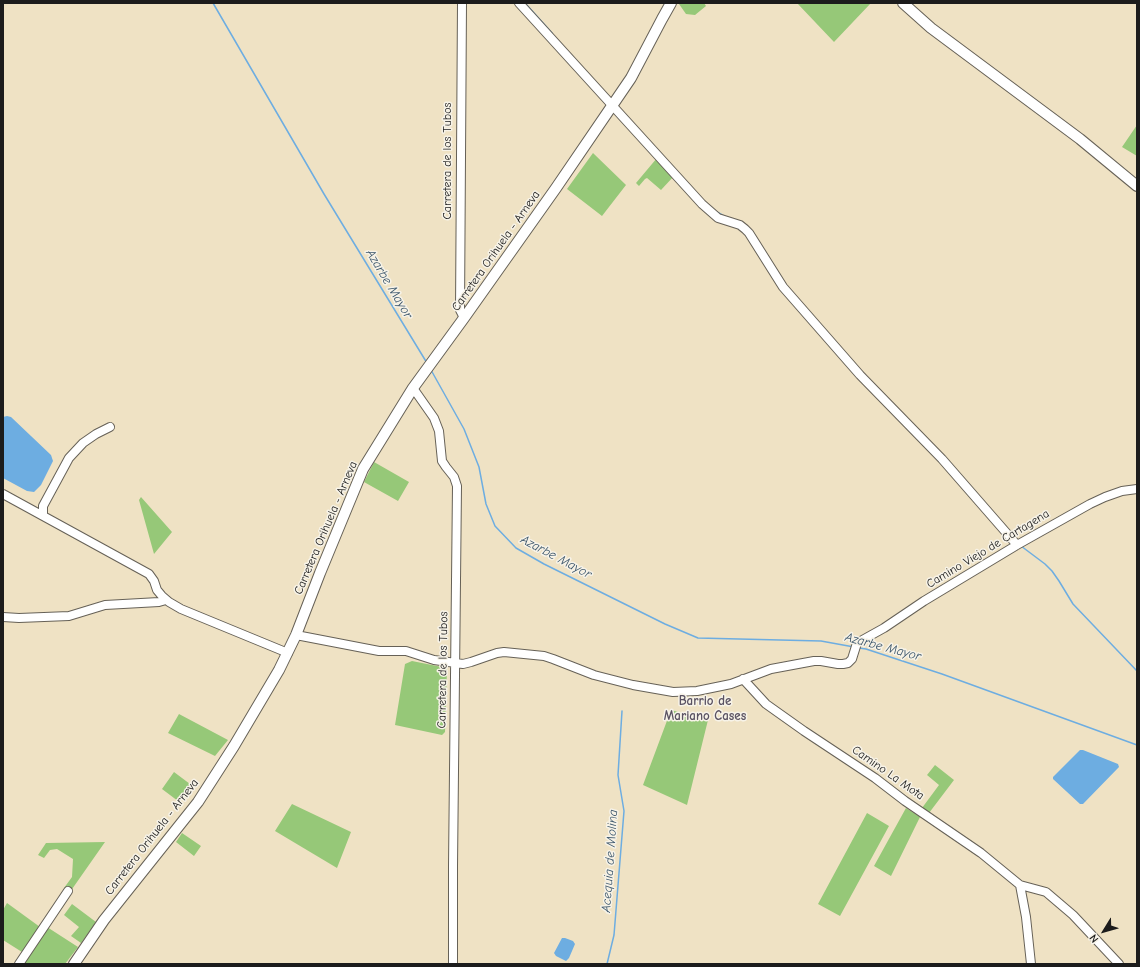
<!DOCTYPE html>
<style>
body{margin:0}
#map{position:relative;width:1140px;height:967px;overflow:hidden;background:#efe2c4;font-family:"Comic Neue",sans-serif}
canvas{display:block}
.frame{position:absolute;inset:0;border:4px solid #1c1c1c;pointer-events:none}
.north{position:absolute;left:1084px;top:911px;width:40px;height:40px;-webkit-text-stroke:3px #f7f3e8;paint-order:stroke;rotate:233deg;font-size:11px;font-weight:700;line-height:16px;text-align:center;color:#1c1c1c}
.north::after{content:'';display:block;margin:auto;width:14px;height:18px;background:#1c1c1c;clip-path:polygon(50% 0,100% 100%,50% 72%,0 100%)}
</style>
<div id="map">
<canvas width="1140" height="967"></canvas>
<div class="frame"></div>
<div class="north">N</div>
</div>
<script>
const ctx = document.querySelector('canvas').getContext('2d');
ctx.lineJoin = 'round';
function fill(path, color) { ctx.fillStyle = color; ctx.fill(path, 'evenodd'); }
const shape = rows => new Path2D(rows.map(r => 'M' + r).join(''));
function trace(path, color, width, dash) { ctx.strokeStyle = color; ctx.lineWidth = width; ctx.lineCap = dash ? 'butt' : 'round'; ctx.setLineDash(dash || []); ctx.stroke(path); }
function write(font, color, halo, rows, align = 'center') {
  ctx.font = font + ' "Comic Neue",sans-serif'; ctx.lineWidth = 3; ctx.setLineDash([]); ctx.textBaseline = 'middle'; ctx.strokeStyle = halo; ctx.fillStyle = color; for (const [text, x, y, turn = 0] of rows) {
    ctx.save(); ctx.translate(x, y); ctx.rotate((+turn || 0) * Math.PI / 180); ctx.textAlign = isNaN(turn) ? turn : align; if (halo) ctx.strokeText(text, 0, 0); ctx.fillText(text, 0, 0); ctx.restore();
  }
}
fill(shape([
 [680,3,704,3,706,6,695,15,686,14,679,4],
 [797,3,871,3,834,42],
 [1137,125,1137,156,1122,147],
 [593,153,626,185,602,216,567,189],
 [657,158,674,176,661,190,647,178,645,179,639,186,636,183],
 [374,462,409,482,398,501,364,482],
 [141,497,172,532,154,554,139,500],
 [412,661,447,668,445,732,442,735,395,725,405,664],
 [671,710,708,720,687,805,643,785],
 [179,714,228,740,215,756,168,733],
 [935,765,954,780,929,813,922,808,939,785,927,775],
 [174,772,190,784,178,801,162,789],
 [292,804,351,832,337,868,275,831],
 [906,808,920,817,891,876,874,866],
 [867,813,889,826,840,916,818,904],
 [182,833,201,846,194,856,176,842],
 [105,842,70,892,64,888,72,877,73,859,57,849,50,850,44,858,38,855,46,843],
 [7,903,40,927,22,952,3,940,3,910],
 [72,904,96,922,81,943,71,936,79,927,64,915],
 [47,927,78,947,65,964,23,964]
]), '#96c878');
fill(shape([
 [7,416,11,417,51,455,53,461,41,485,34,492,27,491,3,478,3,417],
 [1080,750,1083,750,1118,764,1119,767,1083,804,1080,804,1053,779,1053,777],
 [562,938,565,938,573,941,575,944,569,958,566,961,556,956,554,953]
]), '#6dade1');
trace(shape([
 [213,3,324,194,427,363],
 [525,3,552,33],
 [717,212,724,216],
 [431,370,464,429,479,467,486,504,495,526,516,548,544,564,665,624,698,638,821,641,854,647],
 [1021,546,1045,564,1052,571,1059,581,1073,604,1137,671],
 [859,648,866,649,942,674,1137,745],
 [607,964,614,935,624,811,618,775,622,711]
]), '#6dade1', 1.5);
const minor = shape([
 [462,3,460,310,464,318],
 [519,3,702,204,718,218,740,225,745,229,749,233,783,287,860,375,942,459,1017,545],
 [413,388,434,418,439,431,442,461,446,467,454,477,457,486,453,866,453,964],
 [3,494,149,574,154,581,157,590,162,596,169,602,181,609,288,653],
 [43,515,43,506,69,458,83,443,96,434,110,427],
 [3,617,19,618,69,616,105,605,159,602,166,600],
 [296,635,379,651,406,651,434,660,463,664,471,662,497,653,504,652,544,656,553,659,594,675,633,685,673,692,697,691,731,684,771,669,814,661,821,661,838,664,843,664,848,663,852,659,857,643,884,628,924,601,1017,545,1090,504,1105,497,1122,491,1137,489],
 [743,679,766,704,804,731,875,778,905,801,981,853,1020,885,1046,892,1073,915,1119,964],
 [1020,885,1026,917,1031,964],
 [19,964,68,891]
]);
const major = shape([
 [903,3,931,28,1080,139,1137,186],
 [74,964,104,920,198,802,234,746,279,670,296,635,320,573,363,469,413,388,464,318,556,188,631,78,662,19,671,3]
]);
trace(minor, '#666157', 10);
trace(major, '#666157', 12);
trace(minor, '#fff', 8);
trace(major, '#fff', 10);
write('12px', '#1c1c1c', '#f7f3e8', [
 ["Carretera de los Tubos",448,161,-90],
 ["Carretera Orihuela - Arneva",496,251,-55],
 ["Carretera Orihuela - Arneva",326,528,-67],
 ["Camino Viejo de Cartagena",988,549,-31],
 ["Carretera de los Tubos",443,670,-89],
 ["Camino La Mota",888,773,35],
 ["Carretera Orihuela - Arneva",152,837,-52]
]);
write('italic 13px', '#3c566b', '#f7f3e8', [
 ["Azarbe Mayor",389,284,59],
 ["Azarbe Mayor",556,557,28],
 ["Azarbe Mayor",883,647,15],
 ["Acequia de Molina",610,861,-86]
]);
write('bold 13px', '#5a5262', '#f7f3e8', [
 ["Barrio de",705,701],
 ["Mariano Cases",705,716]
]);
</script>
